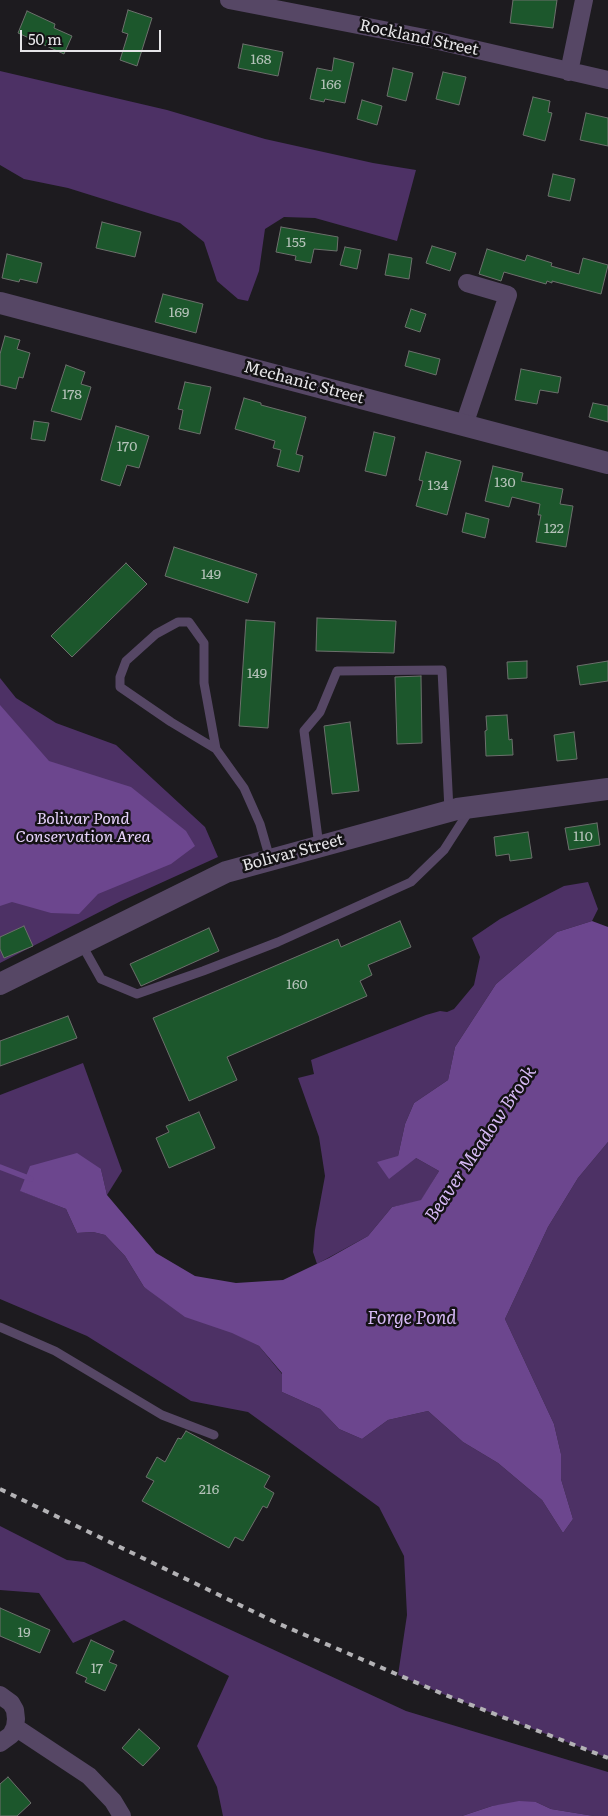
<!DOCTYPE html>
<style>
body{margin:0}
#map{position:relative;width:608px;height:1816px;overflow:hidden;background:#1d1b1f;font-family:Literata,serif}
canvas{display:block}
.scale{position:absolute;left:20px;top:30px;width:141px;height:22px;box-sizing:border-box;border:2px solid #e6e5e8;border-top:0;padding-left:6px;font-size:15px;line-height:18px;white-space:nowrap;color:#e6e5e8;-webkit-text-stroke:4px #141215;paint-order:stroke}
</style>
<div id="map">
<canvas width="608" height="1816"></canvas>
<div class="scale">50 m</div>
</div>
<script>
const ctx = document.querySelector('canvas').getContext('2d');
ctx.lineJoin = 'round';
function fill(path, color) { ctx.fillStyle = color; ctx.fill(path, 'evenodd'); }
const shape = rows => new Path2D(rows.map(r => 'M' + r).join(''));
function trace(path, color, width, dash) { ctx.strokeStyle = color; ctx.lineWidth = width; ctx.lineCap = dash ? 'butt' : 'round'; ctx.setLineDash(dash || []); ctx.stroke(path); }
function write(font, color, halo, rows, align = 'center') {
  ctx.font = font + ' Literata,serif'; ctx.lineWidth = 5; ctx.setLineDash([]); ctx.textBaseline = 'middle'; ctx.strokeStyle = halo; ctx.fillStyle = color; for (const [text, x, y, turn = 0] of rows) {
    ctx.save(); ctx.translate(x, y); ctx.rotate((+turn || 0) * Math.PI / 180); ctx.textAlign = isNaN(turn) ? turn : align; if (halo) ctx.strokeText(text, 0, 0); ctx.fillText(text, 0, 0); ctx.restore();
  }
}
fill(shape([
 [0,71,167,110,265,139,373,163,416,170,397,241,315,218,284,217,265,229,259,271,248,301,238,299,217,281,204,242,180,223,68,188,24,179,0,165],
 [0,678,16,698,56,723,116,745,205,827,218,857,121,901,0,963],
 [588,882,598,909,592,921,557,932,496,984,455,1047,448,1080,414,1103,405,1124,398,1156,416,1158,439,1171,421,1201,392,1207,368,1236,317,1264,313,1252,315,1230,325,1176,319,1137,298,1078,314,1074,311,1060,426,1015,440,1011,447,1012,454,1009,474,985,480,957,472,938,500,919,564,886],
 [83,1063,122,1171,107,1195,101,1169,21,1191,66,1209,77,1233,93,1232,105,1235,125,1256,144,1287,259,1346,282,1374,282,1392,320,1409,339,1429,362,1439,388,1420,428,1411,463,1442,498,1463,542,1500,563,1533,573,1519,561,1479,561,1454,554,1424,505,1319,548,1227,578,1178,608,1142,608,1758,443,1694,398,1675,407,1615,404,1556,379,1507,248,1412,191,1401,87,1336,0,1299,0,1095],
 [0,1526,67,1560,84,1562,406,1711,608,1772,608,1816,594,1816,551,1809,536,1802,492,1806,462,1816,223,1816,217,1787,197,1746,229,1676,124,1620,73,1643,39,1593,0,1590]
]), '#4d3165');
fill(shape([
 [0,705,49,761,131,787,186,831,195,846,171,864,98,894,79,914,51,913,12,902,0,906],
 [592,921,608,927,608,1142,578,1178,548,1227,505,1319,554,1424,561,1454,561,1479,573,1519,563,1533,542,1500,498,1463,463,1442,428,1411,388,1420,362,1439,339,1429,320,1409,282,1392,282,1373,259,1346,232,1333,185,1317,144,1287,125,1256,105,1235,93,1232,77,1233,66,1209,20,1191,30,1166,77,1153,101,1169,107,1195,156,1253,195,1276,236,1283,283,1280,329,1258,368,1236,392,1207,421,1200,439,1171,416,1158,389,1179,377,1162,398,1156,405,1124,414,1103,448,1080,455,1047,496,984,557,932],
 [519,1801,536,1802,551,1809,594,1816,462,1816,492,1806]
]), '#6c468e');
trace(shape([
 [0,1167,31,1179]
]), '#6c468e', 5.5);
const building = shape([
 [513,0,557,0,553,28,510,23,513,0],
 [128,10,152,18,137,66,120,60,128,34,122,32,128,10],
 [27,11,55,24,54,28,72,36,64,54,18,33,27,11],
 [243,44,283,52,278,76,238,68,243,44],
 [334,58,354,63,345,103,325,99,324,102,310,99,317,68,332,71,334,58],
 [393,68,413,73,406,101,387,96,393,68],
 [443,72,466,77,459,105,436,99,443,72],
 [533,97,550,101,548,112,552,113,545,141,523,135,533,97],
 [362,100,382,106,377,125,357,119,362,100],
 [586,113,608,118,608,146,580,140,586,113],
 [553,174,575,179,570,201,548,196,553,174],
 [102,222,141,232,135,257,96,248,102,222],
 [281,227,338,237,337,251,314,249,311,263,295,260,296,256,276,252,281,227],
 [432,246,456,253,450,271,426,263,432,246],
 [345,247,361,250,357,269,340,265,345,247],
 [487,249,525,261,527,255,552,263,551,266,579,274,583,258,608,265,601,294,552,281,552,283,547,281,546,284,504,272,501,281,479,274,487,249],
 [7,254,42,263,37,283,20,279,19,282,2,278,7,254],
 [389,254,412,258,409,279,385,275,389,254],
 [163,294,203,304,196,333,155,322,163,294],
 [411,309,426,314,420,332,405,327,411,309],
 [5,336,20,340,17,349,30,353,23,378,19,377,16,389,0,385,0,354,5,336],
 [409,351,440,359,436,375,405,366,409,351],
 [66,365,85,372,81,384,91,387,81,420,51,411,66,365],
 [521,369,561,377,558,393,540,390,537,404,515,400,521,369],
 [185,382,211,387,200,434,179,429,183,410,178,409,185,382],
 [244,398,261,403,261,405,306,417,296,454,303,456,299,472,277,466,281,450,273,448,275,441,235,429,244,398],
 [593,403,608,406,608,422,589,417,593,403],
 [34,421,49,423,45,441,31,439,34,421],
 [116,426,149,436,139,468,127,465,120,486,101,480,116,426],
 [374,432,395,437,386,476,365,471,374,432],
 [426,452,461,461,447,515,416,506,423,481,419,480,426,452],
 [493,466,523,473,521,481,563,489,560,504,573,506,566,547,536,542,541,515,538,515,540,504,512,497,509,507,485,501,493,466],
 [466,513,489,519,485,538,462,532,466,513],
 [174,547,257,574,248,603,165,576,174,547],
 [126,563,147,584,72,657,51,636,126,563],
 [317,618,396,621,394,653,316,651,317,618],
 [246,620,275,622,268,728,239,726,246,620],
 [527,661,527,678,508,679,507,662,527,661],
 [608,661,608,681,580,685,577,666,608,661],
 [421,676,422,743,397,744,395,677,421,676],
 [507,715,509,740,512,739,513,755,486,756,485,731,487,730,486,716,507,715],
 [350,722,359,791,332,794,324,726,350,722],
 [574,732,577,759,557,761,554,735,574,732],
 [597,823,600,845,569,850,565,828,597,823],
 [528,832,532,858,510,861,509,854,496,856,494,837,528,832],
 [400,921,411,947,368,965,372,975,360,981,367,996,227,1057,237,1080,189,1101,153,1018,338,939,341,947,400,921],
 [24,926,33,946,4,958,0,949,0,937,24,926],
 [209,928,219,951,141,986,130,964,209,928],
 [68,1016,77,1038,0,1066,0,1041,68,1016],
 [199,1112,215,1148,169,1168,156,1138,169,1132,166,1126,199,1112],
 [186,1431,270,1476,264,1487,274,1493,267,1508,263,1506,243,1541,235,1537,229,1548,142,1501,154,1481,146,1477,157,1457,165,1462,178,1438,181,1439,186,1431],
 [0,1608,50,1630,40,1653,0,1636,0,1608],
 [91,1640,114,1651,109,1662,117,1665,105,1691,85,1682,87,1678,76,1673,91,1640],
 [139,1729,160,1748,143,1766,122,1748,139,1729],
 [8,1777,31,1803,17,1816,0,1816,0,1784,8,1777]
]);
fill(building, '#1c572c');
trace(building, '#6c706c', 1);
trace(shape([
 [216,749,204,683,204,643,189,622,178,622,156,634,126,661,120,677,120,687,171,722,216,749,244,788,260,824,270,859],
 [319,846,304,731,320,712,337,671,442,670,449,810],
 [82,945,101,979,137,994,203,971,278,942,411,882,444,850,469,811],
 [0,1327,55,1351,162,1415,214,1435]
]), '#564765', 9);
trace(shape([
 [229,0,430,39,608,80],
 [569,72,584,0],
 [464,425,508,295,467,283],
 [0,1695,11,1703,15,1710,16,1719,15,1727,11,1735,0,1743],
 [15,1727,89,1776,113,1801,122,1816]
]), '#564765', 18);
trace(shape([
 [0,303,608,463],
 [0,984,226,872,457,809,608,789]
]), '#564765', 22);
trace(shape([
 [0,1489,277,1623,443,1694,608,1758]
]), '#b3b2b5', 4, [6, 6]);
write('14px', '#b4c2b9', null, [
 ["168",261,60],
 ["166",331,85],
 ["155",296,243],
 ["169",179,313],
 ["178",72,395],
 ["170",127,447],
 ["130",505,483],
 ["134",438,486],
 ["122",554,529],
 ["149",211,575],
 ["149",257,674],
 ["110",583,837],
 ["160",297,985],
 ["216",209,1490],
 ["19",24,1633],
 ["17",97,1669]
]);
write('16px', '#e6e5e8', '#141215', [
 ["Rockland Street",419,38,12],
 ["Mechanic Street",304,383,15],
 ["Bolivar Street",293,853,-15]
]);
write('italic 16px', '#e6d2fb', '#141215', [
 ["Bolivar Pond",83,819],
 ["Conservation Area",83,837]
]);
write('italic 18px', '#d6b9f5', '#141215', [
 ["Beaver Meadow Brook",481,1144,-56],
 ["Forge Pond",412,1319]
]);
</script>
